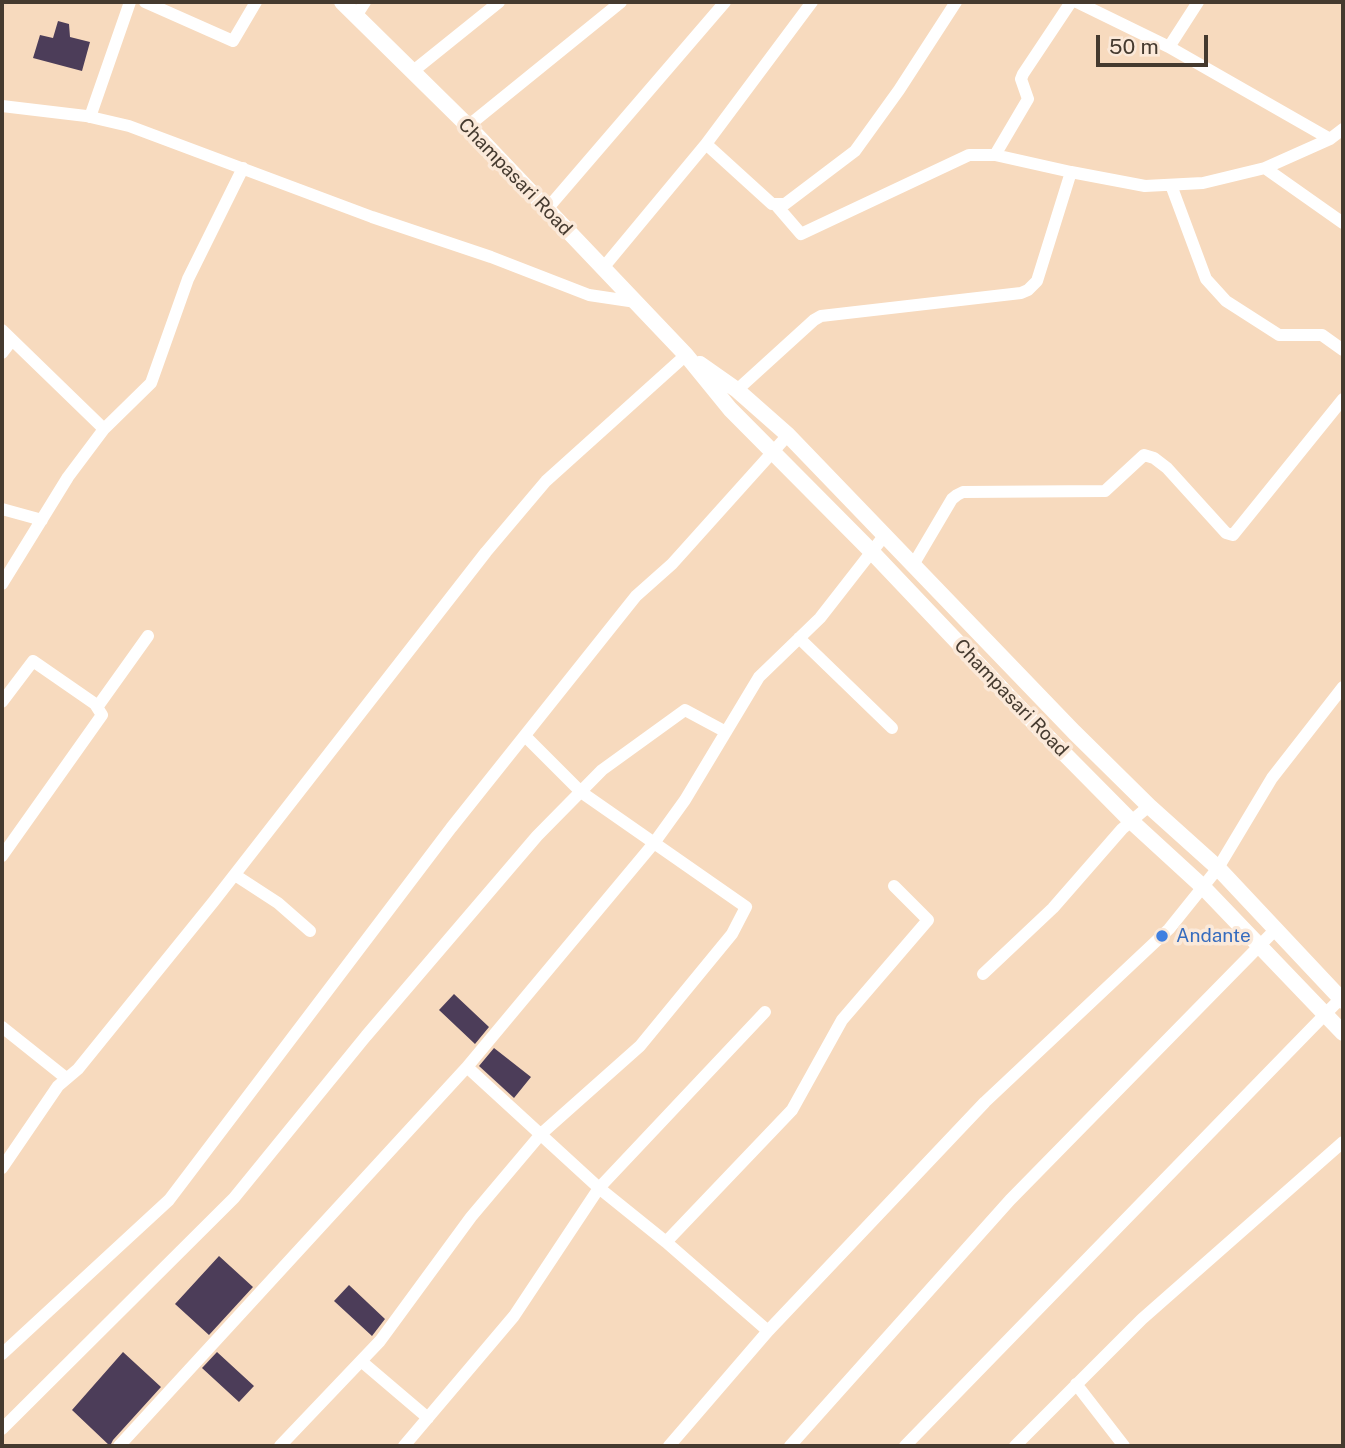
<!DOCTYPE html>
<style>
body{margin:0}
#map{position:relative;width:1345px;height:1448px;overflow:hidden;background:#f7dabe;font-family:"Public Sans",sans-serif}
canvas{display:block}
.frame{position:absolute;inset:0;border:4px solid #453a2f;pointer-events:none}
.scale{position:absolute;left:1096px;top:35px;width:112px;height:32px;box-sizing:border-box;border:4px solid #453a2f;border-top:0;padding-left:9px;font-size:21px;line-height:24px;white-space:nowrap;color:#453a2f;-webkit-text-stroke:5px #fbe9d9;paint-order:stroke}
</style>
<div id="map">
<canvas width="1345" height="1448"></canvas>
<div class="frame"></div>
<div class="scale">50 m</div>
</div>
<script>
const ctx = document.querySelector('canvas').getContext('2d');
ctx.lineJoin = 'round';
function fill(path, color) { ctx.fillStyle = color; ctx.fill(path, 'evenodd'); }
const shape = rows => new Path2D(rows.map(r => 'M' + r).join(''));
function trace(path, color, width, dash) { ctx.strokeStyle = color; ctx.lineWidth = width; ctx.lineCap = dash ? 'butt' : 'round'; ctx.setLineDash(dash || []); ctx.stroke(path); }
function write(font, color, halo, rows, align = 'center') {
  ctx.font = font + ' "Public Sans",sans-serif'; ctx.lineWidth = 7; ctx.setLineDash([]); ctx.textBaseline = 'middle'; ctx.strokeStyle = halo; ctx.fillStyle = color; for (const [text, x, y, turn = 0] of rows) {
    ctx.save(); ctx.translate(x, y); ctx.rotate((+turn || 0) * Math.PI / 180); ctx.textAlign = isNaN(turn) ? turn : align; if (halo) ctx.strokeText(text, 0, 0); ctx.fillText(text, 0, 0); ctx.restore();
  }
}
fill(shape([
 [58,21,69,24,70,37,90,42,82,71,33,58,40,35,53,38],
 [454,994,489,1027,475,1044,439,1010],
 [494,1048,531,1077,514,1098,479,1066],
 [219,1256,253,1287,209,1335,175,1304],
 [349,1285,385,1319,372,1336,334,1301],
 [123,1352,161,1387,113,1440,110,1446,72,1410],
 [217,1352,254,1386,239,1402,202,1368]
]), '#4c3d59');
trace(shape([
 [145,2,233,41,256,2],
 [1077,2,1169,47,1330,139],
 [356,16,365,2],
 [1169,47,1198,2],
 [412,72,499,2],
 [2,106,86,116,129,126,372,217,491,257,589,295,636,302],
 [90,117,130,2],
 [468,126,621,2],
 [706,144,772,204,785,204,855,151,899,90,956,2],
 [995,155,1028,99,1021,79,1023,74,1071,2],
 [1265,168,1343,223],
 [1171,185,1206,279,1226,301,1279,335,1322,335,1343,350],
 [776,205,801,234,969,155,995,155,1071,172],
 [547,209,725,2],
 [603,268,706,144,812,2],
 [2,330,104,429],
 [2,353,12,340],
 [737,390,814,320,821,316,1021,293,1028,290,1037,281,1071,172,1145,186,1203,183,1265,168,1330,139,1343,129],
 [2,509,42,520],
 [913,565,952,499,957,495,963,492,1105,491,1144,455,1154,458,1167,468,1226,533,1233,535,1343,399],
 [2,584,68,477,104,429,151,383,188,279,243,168],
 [799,638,892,728],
 [2,702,33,661,98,706,148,636],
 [2,856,102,715,95,704],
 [235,875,278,903,310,931],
 [983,974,1053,908,1122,829,1149,806],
 [2,1027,66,1078],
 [467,1067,599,1188,666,1242,768,1331],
 [2,1168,58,1086,78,1069,214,901,486,552,546,481,686,355],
 [666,1242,792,1110,842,1020,928,920,894,886],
 [2,1354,169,1200,451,828,636,596,672,564,788,435],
 [361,1361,428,1418],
 [1076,1384,1124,1446],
 [2,1429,234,1198,366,1036,537,836,602,770,685,710,726,732],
 [119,1446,467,1067,654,843,685,800,759,677,820,618,884,536],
 [280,1446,380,1341,471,1217,541,1134,640,1046,732,934,746,907,581,792,525,736],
 [404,1446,514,1316,599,1188,765,1012],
 [669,1446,768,1331,985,1102,1169,929,1218,868,1272,778,1343,687],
 [790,1446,1010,1200,1275,930],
 [905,1446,1343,996],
 [1015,1446,1142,1319,1343,1142]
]), '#fff', 12);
trace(shape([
 [342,2,468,126,686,355,730,409,871,551,1038,727,1131,821,1203,887,1343,1033],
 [700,364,737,390,788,435,1074,732,1149,806,1218,868,1343,1001]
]), '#fff', 16);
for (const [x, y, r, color] of [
 [1162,936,7,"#3f7fe0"]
]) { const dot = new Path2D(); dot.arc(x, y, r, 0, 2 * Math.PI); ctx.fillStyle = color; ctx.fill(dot); trace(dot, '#fbe9d9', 2.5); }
write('19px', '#453a2f', '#fbe9d9', [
 ["Champasari Road",515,177,46],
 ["Champasari Road",1011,698,46]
]);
write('19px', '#366cbe', '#fbe9d9', [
 ["Andante",1176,936]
], 'left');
</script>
